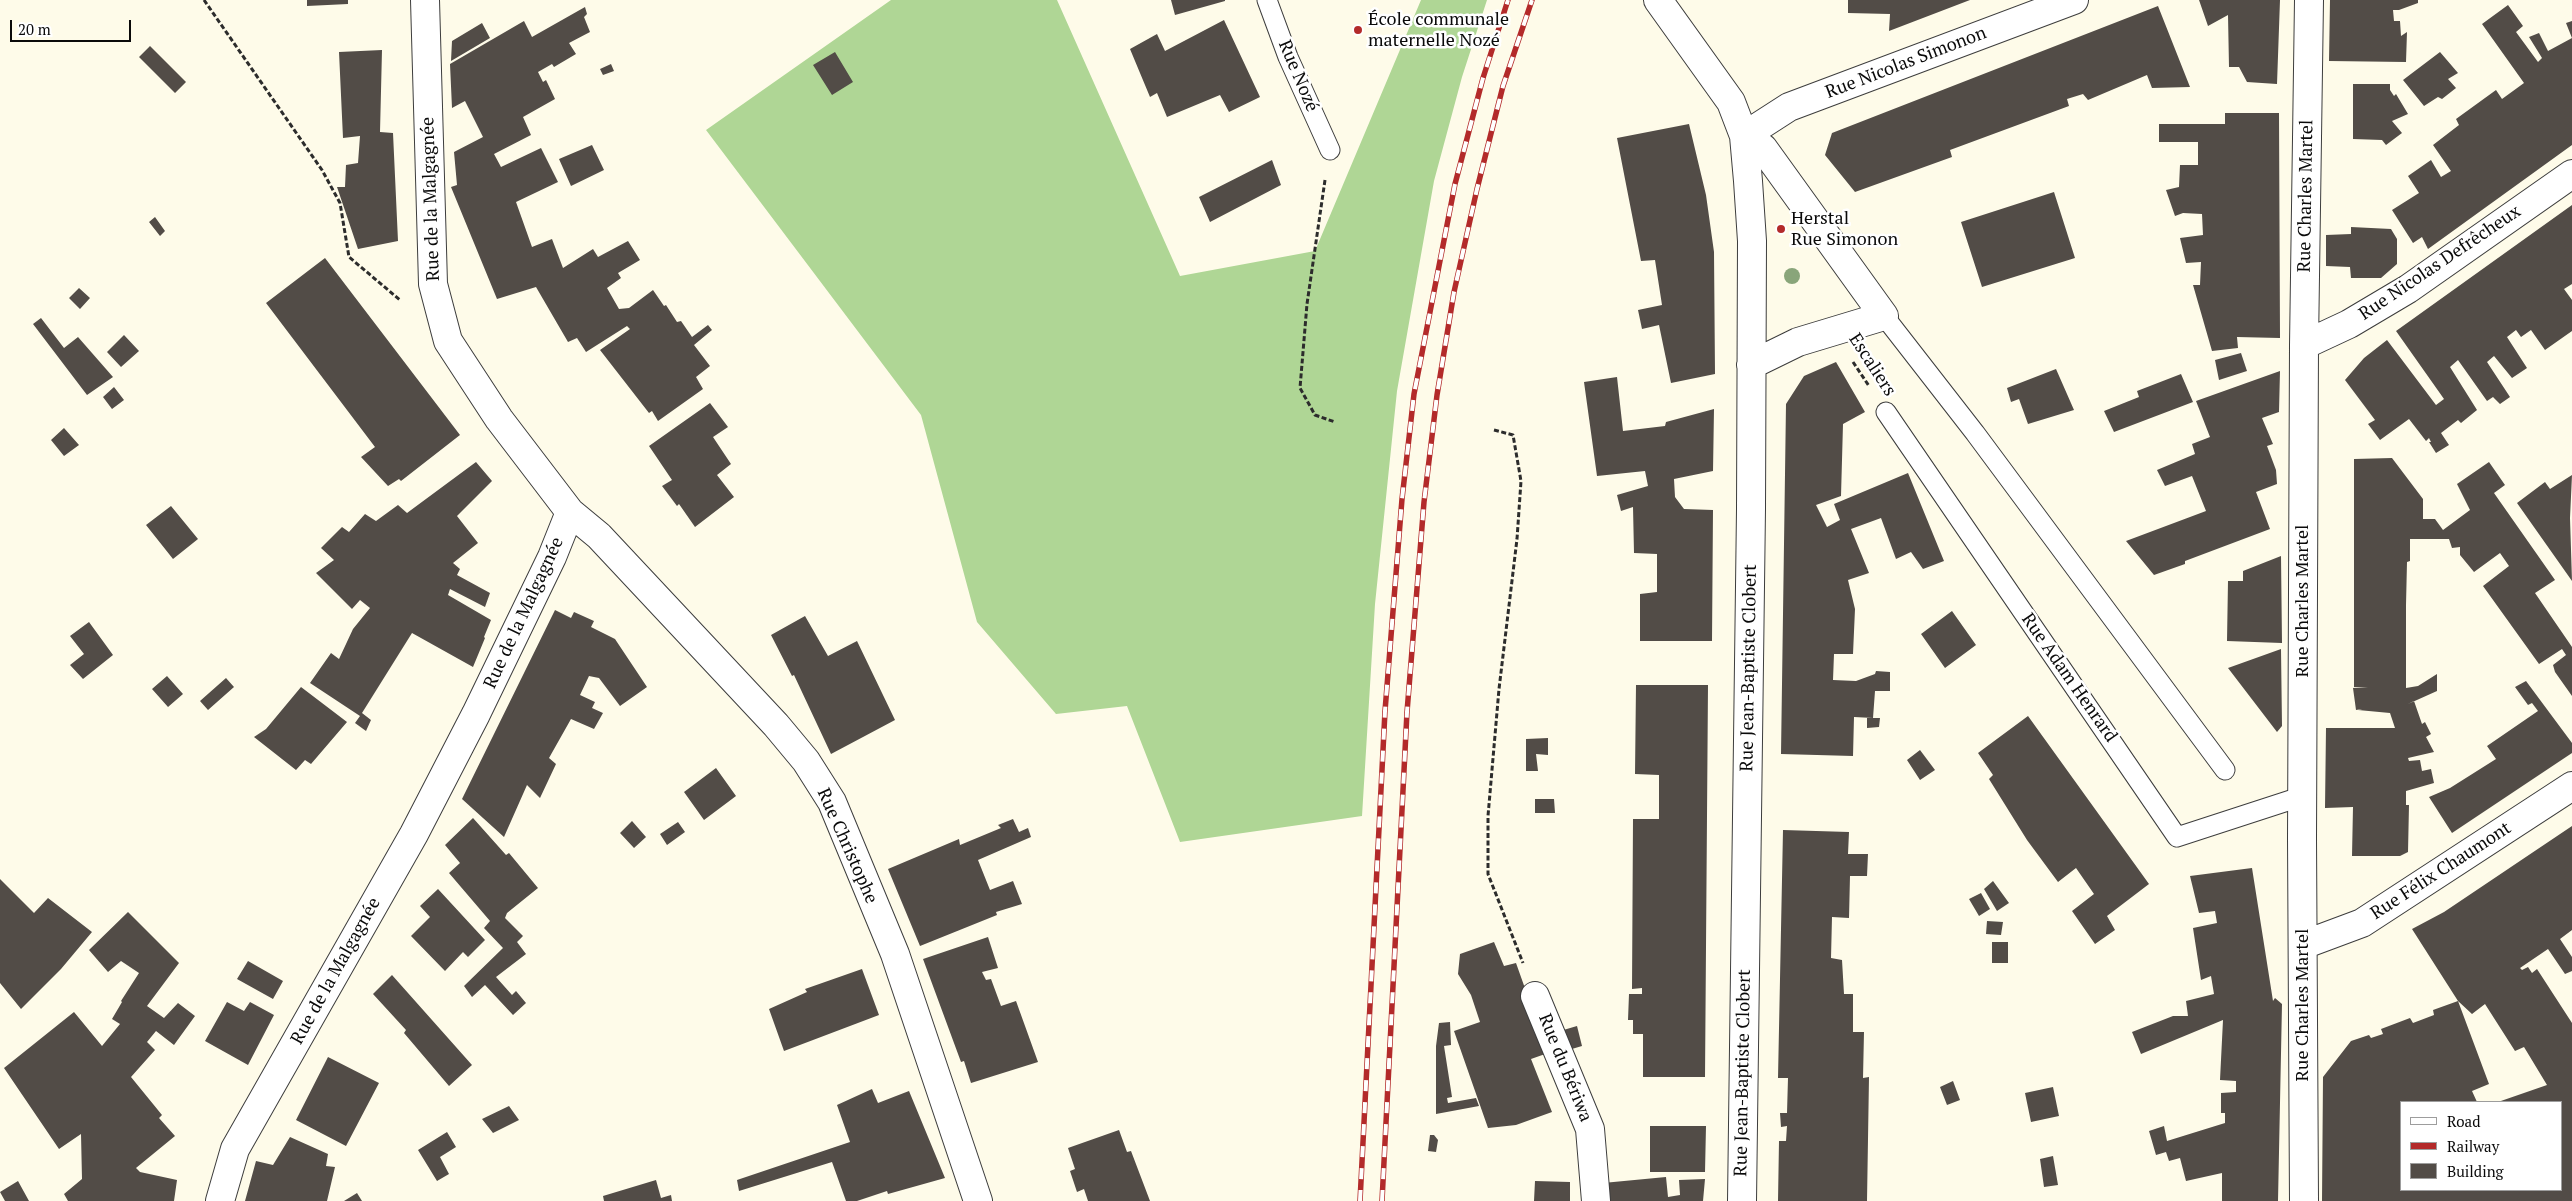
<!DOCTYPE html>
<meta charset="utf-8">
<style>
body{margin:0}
#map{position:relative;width:2572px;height:1201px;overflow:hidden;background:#fefbe9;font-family:"PT Serif",serif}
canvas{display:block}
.legend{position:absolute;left:2400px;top:1101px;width:162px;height:90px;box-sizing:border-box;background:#fff;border:1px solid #9d9d9d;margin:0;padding:6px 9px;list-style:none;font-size:15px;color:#0a0a0a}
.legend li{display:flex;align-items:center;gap:10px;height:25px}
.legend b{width:25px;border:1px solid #9d9d9d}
.scale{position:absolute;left:10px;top:20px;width:121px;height:22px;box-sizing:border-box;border:2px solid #0a0a0a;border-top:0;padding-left:6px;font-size:15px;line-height:18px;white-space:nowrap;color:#0a0a0a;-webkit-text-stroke:4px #fff;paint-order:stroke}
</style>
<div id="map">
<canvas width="2572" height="1201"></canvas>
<ul class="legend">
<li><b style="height:6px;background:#fff"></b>Road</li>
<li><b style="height:6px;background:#b32a2a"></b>Railway</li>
<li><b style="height:14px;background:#524c47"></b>Building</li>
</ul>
<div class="scale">20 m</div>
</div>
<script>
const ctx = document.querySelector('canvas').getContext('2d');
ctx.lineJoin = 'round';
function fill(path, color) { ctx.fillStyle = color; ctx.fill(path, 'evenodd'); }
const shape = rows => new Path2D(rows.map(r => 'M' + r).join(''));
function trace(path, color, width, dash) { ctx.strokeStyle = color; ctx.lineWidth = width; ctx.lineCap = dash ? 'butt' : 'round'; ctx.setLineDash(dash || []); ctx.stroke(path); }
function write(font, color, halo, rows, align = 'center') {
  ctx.font = font + ' "PT Serif",serif'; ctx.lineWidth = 5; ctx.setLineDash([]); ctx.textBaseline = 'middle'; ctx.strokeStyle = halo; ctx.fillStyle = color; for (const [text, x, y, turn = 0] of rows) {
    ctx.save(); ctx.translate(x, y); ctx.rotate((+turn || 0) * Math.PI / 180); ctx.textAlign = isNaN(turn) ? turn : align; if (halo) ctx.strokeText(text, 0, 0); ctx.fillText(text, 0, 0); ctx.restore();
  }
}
fill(shape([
 [891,0,1057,0,1180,276,1315,251,1421,0,1487,0,1462,77,1434,181,1397,391,1375,604,1362,816,1180,842,1127,706,1056,714,977,622,921,415,706,130]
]), '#afd695');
fill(shape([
 [307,0,348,0,348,4,307,6],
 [1171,0,1225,0,1225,1,1175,15],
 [1848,0,1970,0,1889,31,1890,14,1848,13],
 [2199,0,2280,0,2277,84,2247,82,2239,67,2229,67,2228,15,2208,26],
 [2330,0,2418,0,2418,3,2399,10,2393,10,2394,21,2400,21,2401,36,2407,32,2406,62,2329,61],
 [2508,5,2523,26,2516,32,2538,62,2542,58,2529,37,2539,33,2548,51,2572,38,2566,23,2572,21,2572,145,2428,249,2422,237,2413,243,2392,210,2419,193,2408,176,2431,160,2441,177,2451,171,2433,145,2459,125,2456,119,2496,90,2502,99,2524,83,2482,24],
 [2158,6,2190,87,2152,88,2147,75,2088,100,2083,94,2067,99,2069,106,1950,150,1952,157,1855,192,1825,155,1832,133],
 [585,7,587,14,584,17,590,32,569,43,576,54,554,67,552,64,538,72,543,82,546,80,555,99,523,117,531,135,494,154,501,167,541,148,558,182,516,202,532,247,552,239,563,268,593,249,598,257,628,241,640,260,618,273,621,278,607,288,619,309,629,308,653,290,664,306,666,305,677,322,681,321,692,337,708,325,712,330,694,345,710,366,696,377,703,389,658,421,652,411,649,413,600,350,630,329,627,326,586,352,577,338,568,342,536,287,497,299,451,187,457,185,454,152,483,137,465,101,452,108,450,64,524,21,532,37],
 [1224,20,1260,97,1229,112,1220,95,1167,117,1157,93,1150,97,1130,49,1157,34,1165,51],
 [482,23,490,38,451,61,452,41],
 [150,46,186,82,175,93,139,57],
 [382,50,380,132,393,133,398,241,358,249,337,187,345,187,346,165,358,163,360,136,343,138,339,52],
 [835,52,853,82,832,95,813,65],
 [2440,52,2458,73,2448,79,2456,88,2442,99,2438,97,2424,106,2403,80],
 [611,64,614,71,603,75,600,69],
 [2353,84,2390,84,2390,90,2394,96,2396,94,2408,114,2392,121,2402,133,2386,145,2382,140,2353,139],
 [2225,113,2279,113,2280,338,2237,337,2238,348,2212,351,2193,285,2200,285,2201,262,2186,263,2180,238,2203,235,2202,214,2183,213,2175,216,2166,190,2179,187,2180,165,2198,165,2198,142,2159,142,2159,124,2225,124],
 [1689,124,1706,195,1714,252,1715,374,1671,383,1659,325,1642,329,1638,310,1662,305,1655,260,1641,261,1617,138],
 [592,145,604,170,571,186,559,159],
 [1272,160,1281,185,1210,222,1199,197],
 [2054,192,2075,258,1982,287,1961,222],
 [2572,205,2572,284,2564,289,2572,300,2572,331,2545,350,2531,330,2521,337,2516,330,2507,337,2527,368,2512,378,2494,356,2487,362,2510,397,2500,404,2493,397,2487,401,2458,360,2450,367,2477,410,2461,423,2458,420,2441,433,2449,445,2436,453,2429,442,2431,442,2429,438,2426,441,2409,419,2380,440,2368,424,2375,420,2345,380,2364,358,2387,340,2436,405,2444,399,2396,331],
 [155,217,165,231,160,236,149,222],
 [2351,227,2391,229,2397,239,2397,264,2381,278,2351,278,2350,267,2326,266,2326,235,2351,234],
 [325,258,460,435,401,481,399,479,388,486,361,457,375,447,266,303],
 [79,288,90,298,80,309,69,298],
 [41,318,64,348,78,337,113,377,87,395,33,324],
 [124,335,139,351,121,367,107,352],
 [2241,353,2247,371,2219,380,2215,360],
 [1836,362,1865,412,1843,424,1841,496,1816,505,1827,527,1840,520,1834,504,1908,473,1944,561,1923,569,1911,552,1896,559,1881,518,1851,529,1869,573,1848,580,1855,609,1853,654,1834,654,1833,680,1856,681,1875,674,1876,671,1890,672,1890,691,1875,691,1873,718,1880,718,1879,727,1867,728,1867,718,1873,718,1854,717,1853,756,1781,754,1786,404,1804,376],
 [2056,369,2074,410,2028,424,2019,399,2011,402,2007,388],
 [2280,371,2279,412,2262,418,2273,444,2267,446,2276,470,2277,484,2256,492,2270,529,2185,561,2185,564,2154,575,2126,541,2206,511,2192,476,2165,486,2157,470,2195,454,2192,444,2210,437,2196,401],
 [2181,374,2193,402,2114,432,2104,411,2139,397,2137,391],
 [1617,377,1623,431,1665,426,1666,422,1714,409,1713,471,1674,479,1675,497,1684,509,1713,510,1712,641,1640,641,1640,594,1657,592,1657,554,1634,553,1633,507,1621,511,1617,495,1648,486,1645,471,1597,476,1584,382],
 [114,387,124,400,112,409,103,397],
 [710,403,728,427,713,437,731,464,717,475,734,497,695,527,679,504,677,506,662,486,672,480,649,446],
 [64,428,79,445,64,456,51,440],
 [2392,458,2423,499,2423,519,2435,519,2443,530,2470,510,2457,484,2489,462,2505,485,2494,493,2555,580,2535,593,2572,647,2572,696,2555,672,2553,665,2566,655,2562,649,2539,664,2483,586,2509,566,2500,553,2474,572,2460,555,2460,547,2452,548,2449,539,2410,539,2410,561,2407,562,2406,605,2406,688,2418,686,2437,674,2437,691,2408,704,2414,701,2422,724,2425,722,2431,734,2426,737,2434,752,2408,758,2409,761,2420,760,2422,771,2431,769,2434,783,2406,791,2406,805,2409,805,2408,852,2400,856,2352,856,2353,807,2325,808,2326,728,2395,728,2390,713,2358,710,2362,709,2356,710,2353,688,2368,687,2354,687,2354,459],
 [476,462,492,481,457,516,478,543,453,563,460,569,457,575,490,593,485,607,450,589,448,595,491,620,484,637,485,638,473,667,412,633,362,713,371,720,366,731,355,723,360,716,310,683,331,653,339,659,353,629,370,608,360,600,352,609,316,573,334,560,321,548,342,527,349,532,365,514,376,521,398,505,407,513],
 [2572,475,2570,518,2572,581,2517,503,2545,482,2550,489],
 [171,506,198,539,173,559,146,525],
 [2281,556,2282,643,2227,641,2228,581,2243,581,2243,571],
 [555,610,571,618,574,612,594,621,591,627,615,639,647,687,620,706,599,678,589,676,580,695,595,702,592,708,603,713,594,729,571,719,549,758,556,764,540,798,527,785,504,837,462,799],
 [1952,611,1976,645,1945,668,1921,634],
 [805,616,828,656,857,641,895,720,831,754,794,675,792,676,771,635],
 [89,622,113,655,83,679,70,665,84,654,70,636],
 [2281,649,2282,726,2277,732,2228,668],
 [167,676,183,694,168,707,152,689],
 [226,678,234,687,208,710,200,701],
 [2526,681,2572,743,2572,753,2452,833,2429,797,2450,788,2496,759,2487,746,2538,711,2532,703,2528,705,2515,687],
 [1636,685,1708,685,1705,1077,1643,1077,1643,1034,1633,1034,1633,1020,1628,1020,1629,994,1642,994,1642,988,1632,989,1633,819,1659,819,1659,775,1635,774],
 [301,687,347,722,311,764,305,760,296,770,254,737,266,729],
 [2028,716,2149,884,2107,916,2115,930,2095,944,2072,911,2094,894,2076,868,2058,882,2027,840,1989,779,1993,775,1978,753],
 [1548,738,1548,755,1536,754,1538,771,1526,771,1526,739],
 [1920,750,1935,770,1920,780,1907,760],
 [716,768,736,796,704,820,684,792],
 [1535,799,1554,799,1555,813,1535,813],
 [473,818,506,855,509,853,538,888,507,913,505,918,523,936,517,942,526,954,496,977,512,995,516,991,526,1003,513,1015,485,985,472,997,464,986,503,948,484,928,490,921,449,873,460,863,445,845],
 [1013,819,1019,832,1028,828,1031,837,978,860,990,890,1013,881,1022,904,996,912,997,915,920,946,888,869,959,839,960,845,1001,828,998,825],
 [632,821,646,837,634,848,620,833],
 [678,822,685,832,667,845,660,834],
 [2572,826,2572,930,2560,939,2572,957,2572,971,2565,974,2548,949,2520,968,2522,970,2528,967,2532,973,2537,969,2572,1023,2572,1201,2322,1201,2323,1077,2351,1041,2369,1035,2371,1038,2383,1034,2381,1029,2410,1018,2413,1023,2434,1015,2433,1010,2458,1001,2489,1084,2472,1091,2477,1102,2401,1102,2401,1190,2561,1190,2561,1102,2498,1102,2547,1085,2524,1047,2515,1051,2485,1004,2472,1014,2458,1001,2412,929,2444,912],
 [1783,830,1849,832,1848,854,1868,854,1867,876,1850,876,1849,918,1832,917,1831,958,1842,960,1844,994,1853,994,1853,1032,1864,1032,1863,1078,1869,1077,1867,1201,1778,1201,1779,1141,1786,1141,1787,1126,1781,1127,1780,1113,1787,1113,1788,1078,1778,1078],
 [2252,868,2273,1001,2275,998,2282,1004,2278,1201,2222,1201,2222,1173,2186,1181,2180,1158,2169,1161,2166,1152,2156,1155,2149,1131,2164,1126,2167,1141,2225,1123,2225,1113,2221,1113,2221,1093,2236,1092,2236,1081,2220,1080,2223,1020,2141,1054,2132,1032,2173,1016,2188,1016,2186,1001,2214,994,2211,976,2201,980,2193,928,2217,923,2215,911,2199,913,2190,876],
 [0,879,34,913,48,898,92,932,61,969,21,1009,0,983],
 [1993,881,2009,903,1997,911,1984,889],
 [438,889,485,940,468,957,463,952,445,971,411,936,430,917,420,906],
 [1981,893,1990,909,1979,916,1969,899],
 [128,912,179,963,147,1006,164,1018,178,1003,195,1016,174,1045,156,1031,147,1042,155,1050,131,1077,162,1115,159,1118,175,1136,136,1168,140,1172,177,1180,174,1201,68,1201,64,1194,82,1179,81,1134,59,1149,4,1068,74,1012,102,1046,120,1024,112,1019,122,1002,121,1001,139,973,121,961,108,972,89,950],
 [1987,921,2003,922,2001,935,1986,934],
 [988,937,998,968,982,972,986,980,991,979,1001,1006,1016,1001,1038,1062,971,1083,964,1061,961,1062,923,959],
 [1494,942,1504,966,1516,963,1548,1053,1531,1059,1552,1112,1516,1125,1488,1128,1454,1031,1480,1022,1471,995,1458,974,1460,954],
 [1992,942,2008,942,2008,963,1992,963],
 [248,961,283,981,273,999,237,979],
 [862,969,879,1015,784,1051,769,1009,807,992,805,989],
 [392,975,472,1065,449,1086,404,1033,406,1030,373,994],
 [227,1002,244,1011,250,1002,274,1015,248,1065,205,1041],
 [1450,1022,1451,1045,1444,1046,1452,1097,1447,1098,1448,1103,1476,1098,1479,1106,1436,1114,1436,1046,1439,1023],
 [1577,1026,1582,1046,1565,1051,1560,1031],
 [328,1057,379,1083,346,1146,296,1120],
 [1953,1081,1960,1100,1947,1105,1940,1087],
 [2053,1087,2059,1116,2031,1122,2025,1093],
 [872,1089,878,1103,909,1091,945,1178,888,1194,887,1191,857,1201,846,1201,832,1162,739,1191,737,1180,850,1142,837,1105],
 [509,1106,519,1120,493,1133,482,1119],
 [1650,1126,1706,1126,1705,1172,1650,1172],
 [1119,1130,1127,1152,1131,1151,1150,1201,1088,1201,1084,1189,1077,1192,1070,1171,1075,1169,1068,1148],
 [447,1132,456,1147,440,1157,449,1174,437,1181,418,1150],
 [1430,1135,1434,1135,1438,1140,1436,1152,1428,1151],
 [290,1137,328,1154,326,1166,335,1167,327,1201,245,1201,256,1161,273,1165],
 [2053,1156,2058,1185,2044,1187,2040,1159],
 [1666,1177,1668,1197,1680,1195,1679,1180,1705,1179,1703,1201,1606,1201,1603,1183],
 [656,1180,661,1198,671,1195,672,1201,604,1201,603,1196],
 [18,1181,29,1201,5,1201,0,1192],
 [1535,1181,1570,1182,1570,1201,1534,1201],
 [357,1193,362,1201,344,1201]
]), '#524c47');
const lane = shape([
 [1267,0,1288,57,1330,150],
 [1884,316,1975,433,2225,770],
 [1886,412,2177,837,2303,796]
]);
const street = shape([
 [425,0,433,284,448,341,499,419,570,512,599,536,776,725,806,761,832,802,895,954,978,1201],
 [1658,0,1731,102,1744,136,1748,181,1752,241,1751,509,1742,1201],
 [1744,136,1763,148,1884,316,1798,342,1751,365],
 [1744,136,1789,107,2074,0],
 [2304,345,2349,324,2408,289,2572,174],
 [2303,945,2362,923,2572,786],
 [1535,996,1590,1129,1596,1201],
 [220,1201,235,1149,414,834,476,714,552,557,570,512],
 [2304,1201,2302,838,2304,345,2309,0]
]);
trace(lane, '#3d3d3d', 21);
trace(street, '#3d3d3d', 30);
trace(shape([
 [204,0,322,170,340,203,349,257,400,300],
 [1325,180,1307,304,1300,388,1315,415,1335,422],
 [1853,362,1869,386],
 [1494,430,1513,435,1521,481,1517,539,1499,689,1488,816,1488,874,1523,963]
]), '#2c2c2c', 3, [5, 2.5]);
trace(lane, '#fff', 19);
trace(street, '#fff', 28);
const rail = shape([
 [1360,1201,1385,711,1402,499,1414,394,1455,184,1483,78,1508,0],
 [1382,1201,1407,712,1424,502,1437,395,1454,292,1477,189,1503,86,1532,0]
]);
trace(rail, '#b32a2a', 5.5);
trace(rail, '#fff', 4, [11]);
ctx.fillStyle = '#89a57a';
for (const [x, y] of [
 [1792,276]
]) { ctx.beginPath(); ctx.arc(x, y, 8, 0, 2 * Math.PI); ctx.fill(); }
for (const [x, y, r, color] of [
 [1358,30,5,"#b32a2a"],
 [1781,229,5,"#b32a2a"]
]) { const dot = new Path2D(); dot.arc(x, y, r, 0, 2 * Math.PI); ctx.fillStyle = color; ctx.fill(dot); trace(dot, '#fff', 2); }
write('18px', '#0a0a0a', '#fff', [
 ["École communale",1368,20],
 ["maternelle Nozé",1368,41],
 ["Herstal",1791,219],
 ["Rue Simonon",1791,240]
], 'left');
write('18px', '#0a0a0a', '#fff', [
 ["Rue Nicolas Simonon",1906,63,-21],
 ["Rue Nozé",1298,76,67],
 ["Rue Charles Martel",2306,196,-89],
 ["Rue de la Malgagnée",431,199,-92],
 ["Rue Nicolas Defrêcheux",2440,263,-34],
 ["Escaliers",1872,365,57],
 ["Rue Charles Martel",2303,601,-90],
 ["Rue de la Malgagnée",524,613,-65],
 ["Rue Jean-Baptiste Clobert",1749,668,-89],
 ["Rue Adam Henrard",2069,678,55],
 ["Rue Christophe",847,846,66],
 ["Rue Félix Chaumont",2441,871,-33],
 ["Rue de la Malgagnée",336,971,-61],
 ["Rue Charles Martel",2303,1005,-90],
 ["Rue du Bériwa",1565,1068,68],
 ["Rue Jean-Baptiste Clobert",1743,1073,-89]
]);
</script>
